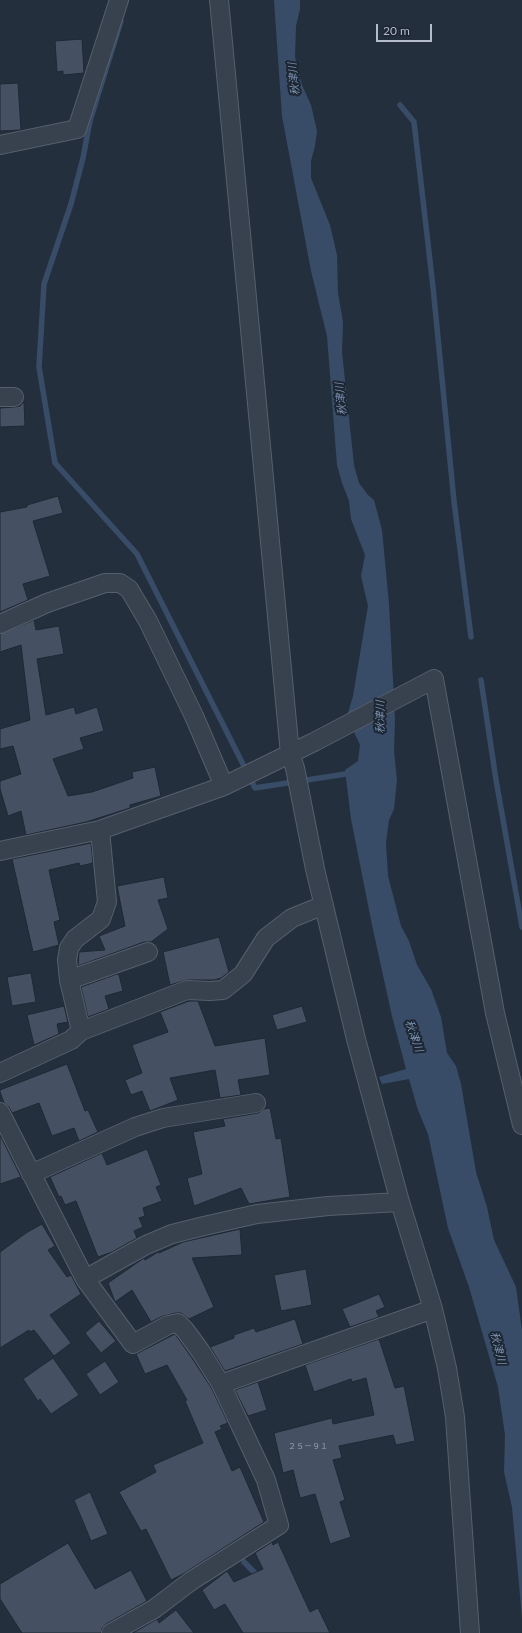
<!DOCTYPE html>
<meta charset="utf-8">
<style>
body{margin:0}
#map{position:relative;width:522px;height:1633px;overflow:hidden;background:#242f3e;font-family:Lato,sans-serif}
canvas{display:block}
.scale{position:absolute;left:376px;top:24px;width:56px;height:18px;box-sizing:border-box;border:2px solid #b4bcc9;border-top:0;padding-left:5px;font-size:12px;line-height:14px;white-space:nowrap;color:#b4bcc9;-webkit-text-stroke:3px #1d2633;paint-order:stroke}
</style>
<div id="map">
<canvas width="522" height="1633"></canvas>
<div class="scale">20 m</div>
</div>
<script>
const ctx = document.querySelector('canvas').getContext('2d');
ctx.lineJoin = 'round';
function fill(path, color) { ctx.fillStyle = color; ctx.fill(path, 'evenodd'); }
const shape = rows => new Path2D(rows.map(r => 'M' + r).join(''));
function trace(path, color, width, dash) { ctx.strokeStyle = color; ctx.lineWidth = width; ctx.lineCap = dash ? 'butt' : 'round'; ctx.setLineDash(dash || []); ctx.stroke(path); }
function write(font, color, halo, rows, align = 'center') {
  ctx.font = font + ' Lato,"Noto Sans JP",sans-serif'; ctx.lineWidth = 4; ctx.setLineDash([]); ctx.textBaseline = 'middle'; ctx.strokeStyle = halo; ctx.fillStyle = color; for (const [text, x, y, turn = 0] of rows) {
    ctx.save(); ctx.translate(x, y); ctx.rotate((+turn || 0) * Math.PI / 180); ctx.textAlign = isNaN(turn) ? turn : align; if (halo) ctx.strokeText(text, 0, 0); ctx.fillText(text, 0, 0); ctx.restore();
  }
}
fill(shape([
 [274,0,300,0,300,9,296,26,295,57,302,85,311,105,317,131,315,146,311,161,311,178,330,225,337,255,338,293,343,322,342,352,354,465,359,483,368,495,374,500,382,530,389,604,395,719,394,751,397,780,394,809,389,820,386,843,388,876,401,926,409,941,417,965,431,989,441,1017,447,1053,456,1066,461,1084,476,1172,487,1207,494,1240,516,1287,522,1331,522,1618,512,1507,504,1472,505,1435,498,1387,469,1287,448,1228,428,1134,418,1110,409,1079,382,1084,379,1077,406,1069,392,1016,372,925,351,819,345,770,358,761,360,745,354,732,348,713,353,696,368,606,361,576,365,555,351,519,349,501,342,483,337,465,327,336,311,271,282,116],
 [243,1557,266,1580,257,1579,241,1563]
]), '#394c67');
trace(shape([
 [121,21,90,121,83,158,71,204,44,284,39,367,55,463,137,554,255,788,352,773],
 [400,105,414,122,433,287,454,501,471,637],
 [481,680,496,780,522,927]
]), '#394c67', 5.5);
const building = shape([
 [82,39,84,73,63,75,63,71,57,72,55,41,82,39],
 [18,83,21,130,0,131,0,84,18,83],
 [24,402,25,426,0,427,0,408,14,407,20,406,24,402],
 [58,496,63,513,33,521,50,576,23,584,28,600,0,612,0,512,27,507,27,505,58,496],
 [34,620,36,630,59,626,64,654,37,659,46,715,74,707,76,714,97,707,104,731,80,738,84,749,53,759,68,796,92,792,133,778,132,772,155,767,161,796,130,805,130,808,86,822,26,835,21,811,8,816,0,789,0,781,21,774,13,746,0,749,0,729,30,720,21,645,0,652,0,634,34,620],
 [91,843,93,863,80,866,79,863,49,870,60,920,54,922,59,945,33,952,12,859,91,843],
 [164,877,168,898,158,900,168,929,151,942,144,942,78,966,79,952,105,950,99,936,125,926,117,886,164,877],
 [219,937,229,972,221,978,214,980,187,980,170,985,163,952,219,937],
 [31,973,36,1002,12,1006,7,977,31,973],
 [117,974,119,975,123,991,105,996,109,1009,88,1017,81,987,117,974],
 [189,1001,198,1001,215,1046,265,1038,270,1075,238,1080,241,1095,220,1098,215,1070,170,1078,178,1100,150,1111,142,1091,131,1095,125,1080,142,1073,132,1045,168,1032,160,1012,189,1001],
 [64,1006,68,1022,57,1024,59,1034,34,1045,27,1015,64,1006],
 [302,1006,307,1022,277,1030,272,1015,302,1006],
 [67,1064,85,1111,88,1110,98,1132,79,1141,74,1128,52,1136,39,1103,12,1113,9,1107,4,1103,0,1092,0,1090,67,1064],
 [270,1108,276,1139,281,1138,290,1197,249,1204,241,1188,194,1206,187,1178,202,1174,193,1132,225,1126,223,1119,258,1113,264,1109,270,1108],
 [0,1135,21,1177,0,1184,0,1135],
 [147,1149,161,1185,156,1187,162,1201,143,1208,145,1216,139,1218,143,1227,134,1231,137,1238,112,1252,98,1257,76,1201,65,1205,61,1196,59,1197,50,1177,102,1153,107,1165,147,1149],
 [42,1224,55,1246,48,1250,67,1277,71,1275,81,1294,50,1315,71,1343,54,1356,34,1330,30,1332,29,1330,0,1348,0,1252,26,1233,42,1224],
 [240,1229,242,1255,192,1258,214,1307,189,1319,181,1313,176,1313,163,1316,151,1322,132,1290,115,1302,108,1283,141,1260,144,1258,145,1260,158,1252,159,1253,183,1242,240,1229],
 [306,1269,312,1305,281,1311,274,1275,306,1269],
 [379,1294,385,1307,376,1311,379,1317,350,1327,342,1309,379,1294],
 [295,1319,303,1344,225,1371,210,1347,234,1338,234,1335,254,1328,256,1332,295,1319],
 [99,1321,116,1341,101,1353,85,1333,99,1321],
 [175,1334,192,1358,212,1389,228,1423,220,1426,222,1429,215,1432,232,1471,240,1467,264,1522,183,1574,171,1580,146,1529,141,1531,119,1492,156,1472,153,1465,203,1443,185,1401,187,1400,167,1365,145,1374,136,1354,175,1334],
 [379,1339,395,1388,404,1386,415,1441,396,1445,393,1435,339,1446,342,1458,333,1460,345,1500,340,1502,351,1537,330,1544,315,1494,300,1498,293,1470,283,1473,274,1433,332,1418,333,1424,374,1415,366,1378,352,1382,351,1379,314,1392,305,1365,379,1339],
 [53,1358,79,1395,51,1414,40,1399,38,1401,23,1379,53,1358],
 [105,1361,119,1382,100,1395,86,1374,105,1361],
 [258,1382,267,1410,248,1416,235,1390,258,1382],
 [90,1492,108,1534,91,1541,74,1500,90,1492],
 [272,1542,273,1545,278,1542,310,1612,318,1608,330,1633,243,1633,225,1604,214,1610,202,1590,227,1571,234,1582,263,1569,255,1553,272,1542],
 [68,1543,95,1589,131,1570,147,1601,106,1624,102,1628,101,1633,22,1633,0,1599,0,1584,68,1543],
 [176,1610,194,1633,133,1633,157,1619,159,1623,176,1610]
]);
fill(building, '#455162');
trace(building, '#1f2835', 1);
const street = shape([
 [219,0,290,754,295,768,315,869,356,1039,400,1202,433,1309,447,1368,455,1417,470,1633],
 [0,145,77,129,119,0],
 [0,397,14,397],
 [0,624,47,603,105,583,120,583,129,589,148,621,194,716,224,786],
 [0,851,100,830,224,786,314,742,434,679,495,1013,522,1125],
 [69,980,148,952],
 [81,1031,187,990,210,991,223,990,243,974,266,938,292,918,324,905],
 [0,1073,71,1040,81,1031,69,980,67,960,69,948,75,939,101,919,107,902,100,830],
 [0,1112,85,1279,133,1344,168,1325,178,1323,185,1330,201,1352,221,1384,266,1480,279,1525,191,1581,154,1609,111,1633],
 [31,1174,135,1127,163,1118,256,1103],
 [85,1279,146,1245,172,1234,204,1226,257,1214,328,1206,400,1202],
 [221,1384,433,1309]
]);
trace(street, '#565f6c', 20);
trace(street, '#38414e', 18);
write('8px', '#98a1af', null, [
 ["２５－９１",308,1446]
]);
write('italic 11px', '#7c92b1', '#1d2633', [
 ["秋津川",294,79,-96],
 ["秋津川",341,399,-96],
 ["秋津川",380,717,-90],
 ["秋津川",414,1036,71],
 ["秋津川",498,1348,76]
]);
</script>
